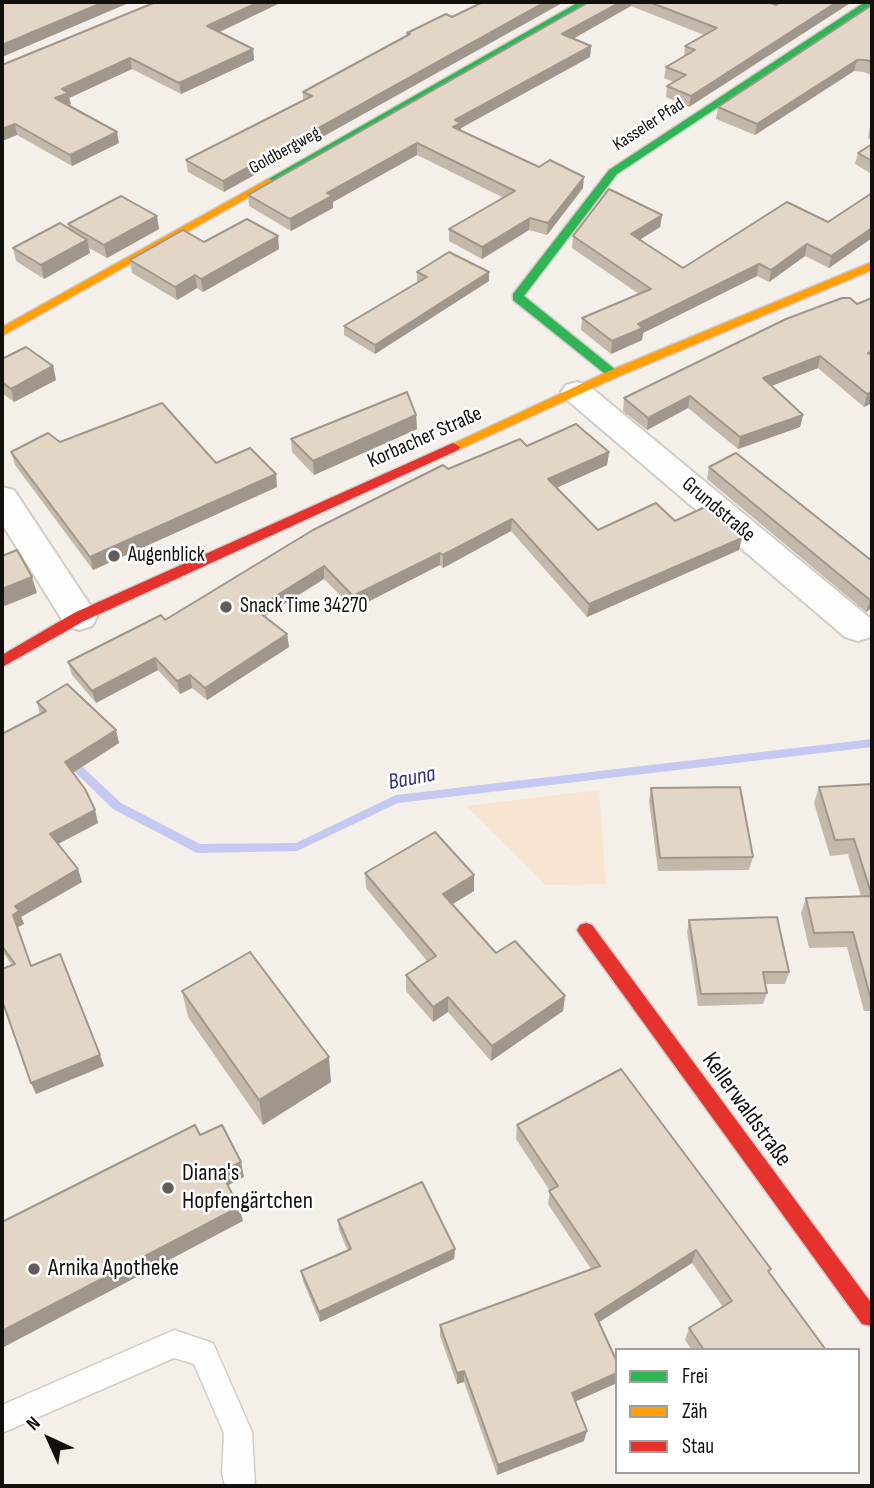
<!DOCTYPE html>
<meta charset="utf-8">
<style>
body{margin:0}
#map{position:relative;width:874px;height:1488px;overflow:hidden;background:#f4efe9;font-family:"Sofia Sans Condensed",sans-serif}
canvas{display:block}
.frame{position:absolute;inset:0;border:4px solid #130f0c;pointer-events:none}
.legend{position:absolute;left:615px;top:1348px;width:245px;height:126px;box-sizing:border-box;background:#fff;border:2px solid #a19f9e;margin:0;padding:9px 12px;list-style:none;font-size:21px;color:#130f0c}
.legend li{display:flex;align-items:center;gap:14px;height:35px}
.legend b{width:35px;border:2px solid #a19f9e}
.north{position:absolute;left:14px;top:1404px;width:70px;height:70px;-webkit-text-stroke:5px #fff;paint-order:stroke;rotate:315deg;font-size:19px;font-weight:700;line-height:28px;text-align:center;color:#130f0c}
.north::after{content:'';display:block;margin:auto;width:24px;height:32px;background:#130f0c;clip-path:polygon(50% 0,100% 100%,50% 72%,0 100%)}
</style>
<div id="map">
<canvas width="874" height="1488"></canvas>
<div class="frame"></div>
<ul class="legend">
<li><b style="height:9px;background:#30b455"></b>Frei</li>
<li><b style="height:9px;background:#ff9f0a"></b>Zäh</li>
<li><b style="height:9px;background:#e5322d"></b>Stau</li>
</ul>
<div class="north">N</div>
</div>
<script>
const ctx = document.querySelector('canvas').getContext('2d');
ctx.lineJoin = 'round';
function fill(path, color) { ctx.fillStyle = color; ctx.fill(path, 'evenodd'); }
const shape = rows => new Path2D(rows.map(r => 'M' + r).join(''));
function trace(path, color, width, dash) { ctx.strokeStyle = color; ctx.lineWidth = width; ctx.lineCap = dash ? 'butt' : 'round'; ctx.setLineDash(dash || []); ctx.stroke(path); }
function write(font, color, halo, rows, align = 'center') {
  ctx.font = font + ' "Sofia Sans Condensed",sans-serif'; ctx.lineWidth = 5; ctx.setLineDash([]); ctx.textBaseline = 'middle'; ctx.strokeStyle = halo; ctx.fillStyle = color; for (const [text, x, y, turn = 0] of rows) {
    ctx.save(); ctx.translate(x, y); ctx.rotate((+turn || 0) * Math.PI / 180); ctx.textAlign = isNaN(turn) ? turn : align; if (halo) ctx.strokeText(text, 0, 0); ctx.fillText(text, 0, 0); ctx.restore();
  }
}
fill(shape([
 [599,790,606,884,546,885,466,806]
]), '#f7e5d1');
fill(shape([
 [872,739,872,747,398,803,297,851,199,853,195,852,113,809,63,760,64,757,72,757,121,803,200,844,296,843,396,795,872,739]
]), '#c5c8f1');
const lane = shape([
 [174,1330,213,1343,252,1432,255,1486,225,1486,222,1473,224,1433,194,1364,174,1358,2,1433,2,1405,174,1330]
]);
const street = shape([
 [577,382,588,385,871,619,871,637,858,641,845,637,566,399,561,392,566,385,577,382],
 [2,487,14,490,92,608,97,617,92,626,79,630,66,626,2,524,2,487]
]);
const fast = shape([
 [579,2,590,2,272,184,263,182,579,2],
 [865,2,872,2,872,5,617,174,524,296,617,371,617,377,609,377,513,300,513,294,609,170,865,2]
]);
const slow = shape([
 [268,179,272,180,272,184,2,336,2,327,268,179],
 [872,262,872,270,617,377,458,450,448,450,446,447,609,371,872,262]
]);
const jam = shape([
 [453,443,460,447,458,450,84,621,2,667,2,655,74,613,453,443],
 [586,923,592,925,872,1304,872,1326,862,1324,580,935,577,930,580,925,586,923]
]);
trace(lane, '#d0ccc8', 3);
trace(street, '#d0ccc8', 4);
trace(fast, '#d0ccc8', 3);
trace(slow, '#d0ccc8', 3);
trace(jam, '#d0ccc8', 3);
fill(lane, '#fdfdfc');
fill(street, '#fdfdfc');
fill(fast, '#30b455');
fill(slow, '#ff9f0a');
fill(jam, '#e5322d');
fill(shape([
 [156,2,282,2,219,32,253,49,254,60,181,94,132,69,69,98,71,104,68,105,119,143,72,166,17,135,2,141,2,65],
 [589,2,767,2,689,107,666,97,667,86,674,82,664,78,666,67,684,56,685,46,704,35,631,6,574,38,591,46,590,57,461,128,461,131,583,188,547,235,529,230,482,259,449,241,449,229,504,198,417,155,333,202,333,208,291,231,249,206,248,195],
 [872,5,872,75,864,72,854,71,755,135,716,119,718,107],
 [446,14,224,192,188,172,186,160,303,101,303,92,407,36,407,33],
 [872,125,872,140,868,138,870,126],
 [872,145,872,174,855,164,858,153],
 [872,193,872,238,829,268,805,256,769,282,757,276,643,333,642,340,611,354,581,330,582,318,639,294,572,248,573,236,662,215,660,227,639,240,683,268,828,222],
 [68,224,159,229,107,258,89,248,90,253,44,279,16,261,13,248,69,229],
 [204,242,279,249,203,292,197,288,177,300,132,273,130,260],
 [417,272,489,281,375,354,344,335,344,326,419,282,417,281],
 [857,304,872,403,864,407,818,368,771,386,803,415,800,427,738,449,688,408,647,430,623,411,624,398],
 [2,359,53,366,56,380,14,402,2,393],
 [416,415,417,429,314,475,292,452,291,439],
 [60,442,216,463,277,487,93,570,15,465,11,452],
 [527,446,609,452,607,465,556,488,598,530,675,521,739,550,587,617,511,531,443,568,440,565,354,609,324,579,265,616,287,634,289,647,207,700,192,688,180,694,158,670,96,703,72,675,68,662,165,620,448,469],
 [709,467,872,561,872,608,866,612,707,479],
 [37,702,119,743,73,773,98,823,58,844,78,869,82,882,21,917,24,924,18,927,31,966,104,1066,36,1094,12,965,2,951,2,734,40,714],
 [872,784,872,1011,864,1011,847,947,809,948,801,913,806,898,861,896,848,854,830,856,814,803,819,787],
 [651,788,753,857,749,870,658,871,649,801],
 [365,873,474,891,452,904,496,953,565,996,563,1011,491,1061,448,1012,433,1022,406,991,406,975,427,961,366,888],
 [689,920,789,972,785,984,765,984,767,993,763,1004,698,1006,687,932],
 [182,991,331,1082,263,1125,188,1017],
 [517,1125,770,1273,826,1350,692,1350,685,1340,689,1328,723,1307,692,1263,599,1322,617,1383,575,1401,584,1441,497,1475,464,1382,457,1384,440,1336,440,1325,591,1269,548,1204,550,1191,516,1139],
 [338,1220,455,1249,454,1259,320,1322,303,1281,301,1271,348,1251,339,1230]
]), '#c4b8aa');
fill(shape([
 [104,2,131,2,2,57,2,45],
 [259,2,282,2,209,37,207,26],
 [545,2,564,2,224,192,223,181],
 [621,2,632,2,631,6,562,45,562,34],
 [837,2,852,2,689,107,691,96],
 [591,46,590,57,461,128,461,134,453,139,455,120],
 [253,49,254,60,181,94,179,83],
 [130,58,132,69,69,98,71,104,58,109,55,98,62,89],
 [857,60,854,71,755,135,757,124],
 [15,124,17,135,2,141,2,129],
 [117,132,119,143,72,166,70,155],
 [417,143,417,155,333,202,333,208,291,231,290,219,327,193],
 [584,177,583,188,547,235,548,223],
 [662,215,660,227,630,246,631,234],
 [157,216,159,229,107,258,104,245],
 [530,218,529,230,482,259,482,247],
 [872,228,872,238,829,268,831,256],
 [278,236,279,249,203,292,201,279],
 [87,240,90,253,44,279,41,265],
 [807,244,805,256,769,282,771,270],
 [759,264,757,276,643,333,642,340,611,354,612,341,638,324],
 [489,272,489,281,375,354,375,345],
 [195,275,197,288,177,300,175,287],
 [820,356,818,368,761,390,763,378],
 [53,366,56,380,14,402,11,389],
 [872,392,872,403,864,407,867,394],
 [690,396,688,408,647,430,648,418],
 [416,415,417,429,314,475,313,461],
 [803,415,800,427,738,449,740,437],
 [609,452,607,465,547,492,548,479],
 [276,474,277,487,93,570,90,557],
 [512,519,511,531,443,568,443,555],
 [742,538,739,550,587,617,589,604],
 [440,553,440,565,354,609,353,596],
 [324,566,324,579,257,621,255,609],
 [32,577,37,593,2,607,2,589],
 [872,598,872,608,866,612,870,600],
 [287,634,289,647,207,700,205,688],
 [155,658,158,670,96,703,92,691],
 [190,675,192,688,180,694,177,681],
 [116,730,119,743,69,775,65,762],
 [95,810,98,823,54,846,50,834],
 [78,869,82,882,21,917,24,924,18,927,13,915,15,906],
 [474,875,474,891,443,910,443,894],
 [565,996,563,1011,491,1061,492,1046],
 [448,997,448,1012,433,1022,433,1007],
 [100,1055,104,1066,36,1094,31,1083],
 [329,1057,331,1082,263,1125,259,1100],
 [241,1162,244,1177,225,1187,221,1172],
 [239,1207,243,1221,2,1348,2,1331],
 [455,1249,454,1259,320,1322,319,1312],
 [696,1250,692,1263,593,1326,595,1314],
 [464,1371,464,1382,457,1384,457,1373],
 [617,1373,617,1383,570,1404,572,1393],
 [587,1431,584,1441,497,1475,498,1465]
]), '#a0968b');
const building = shape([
 [2,2,104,2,2,45,2,2],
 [156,2,259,2,207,26,253,49,179,83,130,58,62,89,68,93,55,98,117,132,70,155,15,124,2,129,2,65,156,2],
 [483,2,545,2,223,181,186,160,312,96,303,92,410,34,407,33,446,14,452,17,483,2],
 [589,2,621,2,562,34,591,46,455,120,461,123,453,127,539,167,550,160,584,177,548,223,530,218,482,247,449,229,515,191,417,143,327,193,332,196,290,219,248,195,589,2],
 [649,2,767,2,776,5,781,2,837,2,691,96,667,86,686,75,666,67,695,50,685,46,717,28,649,2],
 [872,5,872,62,866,60,857,60,757,124,718,107,872,5],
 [872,144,872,161,858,153,872,144],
 [609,189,662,215,631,234,683,268,787,202,828,222,872,193,872,228,831,256,807,244,771,270,759,264,638,324,643,328,612,341,582,318,651,289,573,236,609,189],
 [121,196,157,216,104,245,68,224,121,196],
 [247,219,278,236,201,279,195,275,175,287,130,260,183,230,204,242,247,219],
 [60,223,87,240,41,265,13,248,60,223],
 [449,252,489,272,375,345,344,326,427,277,417,272,449,252],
 [842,298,850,298,857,304,872,298,872,352,868,353,872,355,872,392,867,394,820,356,763,378,803,415,740,437,690,396,648,418,624,398,786,319,842,298],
 [26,347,53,366,11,389,2,382,2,359,26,347],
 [407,392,416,415,313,461,291,439,407,392],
 [162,403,216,463,250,448,276,474,90,557,11,452,48,433,60,442,162,403],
 [576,424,609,452,548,479,598,530,656,503,675,521,705,507,742,538,589,604,512,519,443,555,440,553,353,596,324,566,255,609,287,634,205,688,190,675,177,681,155,658,92,691,68,662,161,615,165,620,313,530,443,465,448,469,520,439,527,446,576,424],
 [736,453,872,561,872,598,870,600,709,467,736,453],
 [17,550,32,577,2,589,2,556,17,550],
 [67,684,116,730,65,762,85,789,95,810,50,834,78,869,15,906,19,911,13,915,31,966,60,954,100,1055,31,1083,2,1000,2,969,15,964,2,946,2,734,46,711,37,702,67,684],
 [872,784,872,996,870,996,853,932,814,933,806,898,872,896,854,839,835,840,819,787,872,784],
 [740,787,753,857,660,858,651,788,740,787],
 [435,832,474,875,443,894,496,953,515,941,565,996,492,1046,448,997,433,1007,406,975,436,956,365,873,435,832],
 [777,917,789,972,763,972,767,993,701,994,689,920,777,917],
 [250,952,329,1057,259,1100,182,991,250,952],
 [621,1069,771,1269,768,1271,826,1350,704,1350,689,1328,732,1301,696,1250,595,1314,617,1362,617,1373,572,1393,587,1431,498,1465,464,1371,457,1373,440,1325,600,1266,549,1191,558,1186,517,1125,621,1069],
 [195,1125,200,1135,222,1125,241,1162,221,1172,239,1207,2,1331,2,1222,195,1125],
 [422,1182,455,1249,319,1312,301,1271,351,1249,338,1220,422,1182]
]);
fill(building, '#e4d6c6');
trace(building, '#a0968b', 2);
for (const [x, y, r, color] of [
 [114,556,7,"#625d59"],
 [226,607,7,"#625d59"],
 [168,1188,7,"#625d59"],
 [34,1269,7,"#625d59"]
]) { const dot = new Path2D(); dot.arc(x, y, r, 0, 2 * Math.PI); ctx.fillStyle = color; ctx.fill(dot); trace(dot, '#fff', 2.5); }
write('18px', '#130f0c', '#fff', [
 ["Kasseler Pfad",649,125,-33],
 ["Goldbergweg",285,151,-29]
]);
write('21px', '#130f0c', '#fff', [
 ["Korbacher Straße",425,438,-24],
 ["Grundstraße",718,510,40]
]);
write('21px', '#130f0c', '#fff', [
 ["Augenblick",128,556],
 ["Snack Time 34270",240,607]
], 'left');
write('italic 23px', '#332f84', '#fff', [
 ["Bauna",412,779,-11]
]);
write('24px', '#130f0c', '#fff', [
 ["Kellerwaldstraße",746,1110,54]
]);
write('24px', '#130f0c', '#fff', [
 ["Diana's",182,1174],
 ["Hopfengärtchen",182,1202],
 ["Arnika Apotheke",48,1269]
], 'left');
</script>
